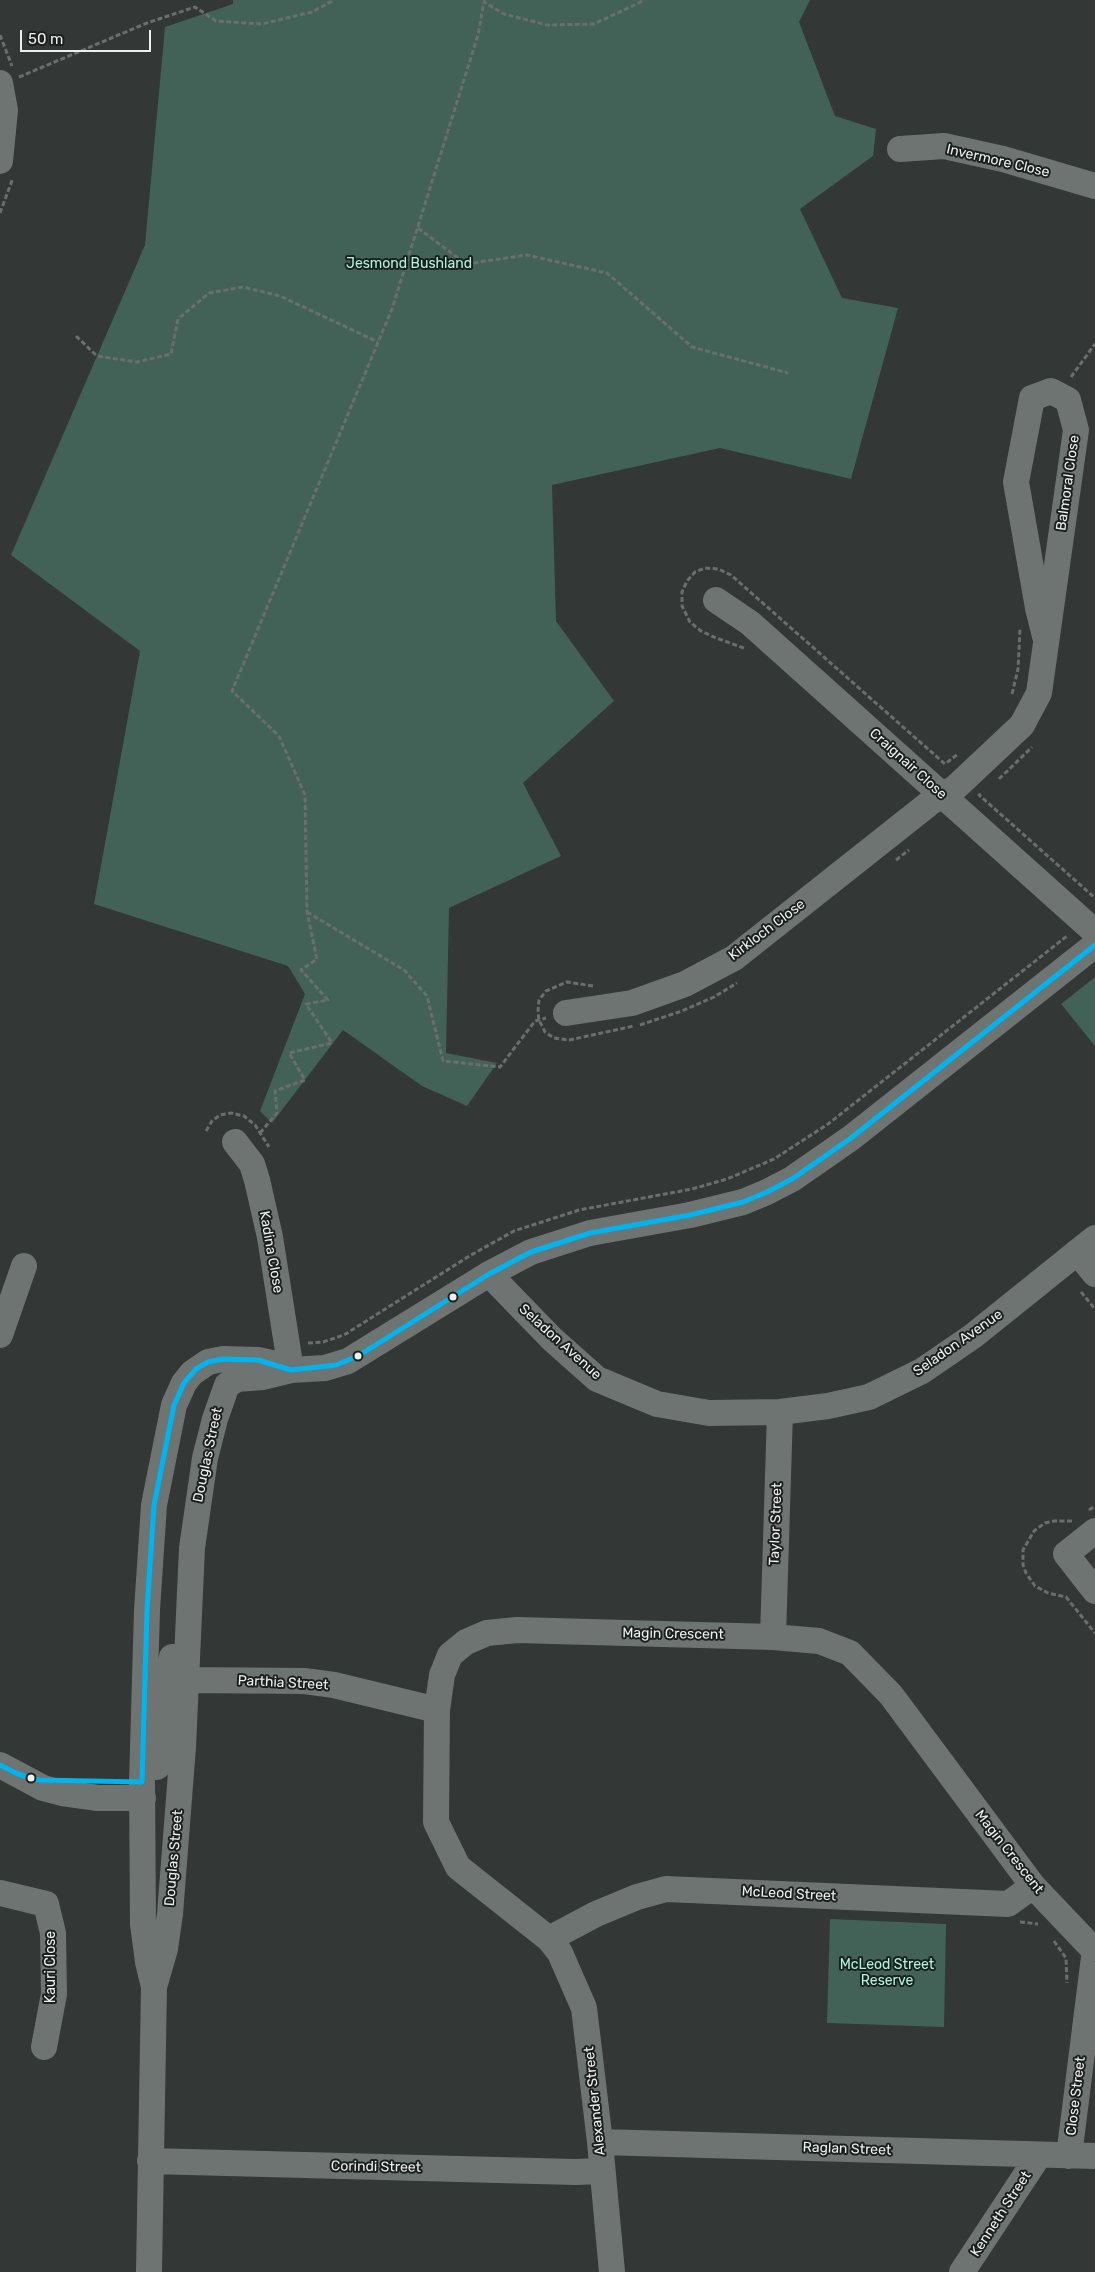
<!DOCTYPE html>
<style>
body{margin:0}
#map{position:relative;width:1095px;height:2272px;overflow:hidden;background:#333735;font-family:Rubik,sans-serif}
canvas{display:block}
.scale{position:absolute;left:20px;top:30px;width:131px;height:22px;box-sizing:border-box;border:2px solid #ecf0ef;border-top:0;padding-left:6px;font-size:15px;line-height:18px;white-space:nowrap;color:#ecf0ef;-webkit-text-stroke:4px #1c1f1e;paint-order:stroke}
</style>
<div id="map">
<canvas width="1095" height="2272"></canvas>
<div class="scale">50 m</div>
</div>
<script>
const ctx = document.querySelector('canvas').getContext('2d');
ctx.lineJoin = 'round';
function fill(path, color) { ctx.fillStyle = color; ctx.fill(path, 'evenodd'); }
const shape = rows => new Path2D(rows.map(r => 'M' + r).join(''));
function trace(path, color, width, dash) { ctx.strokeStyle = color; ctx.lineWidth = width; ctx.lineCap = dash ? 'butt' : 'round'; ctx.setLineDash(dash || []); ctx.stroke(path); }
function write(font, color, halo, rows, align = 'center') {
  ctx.font = font + ' Rubik,sans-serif'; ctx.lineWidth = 4; ctx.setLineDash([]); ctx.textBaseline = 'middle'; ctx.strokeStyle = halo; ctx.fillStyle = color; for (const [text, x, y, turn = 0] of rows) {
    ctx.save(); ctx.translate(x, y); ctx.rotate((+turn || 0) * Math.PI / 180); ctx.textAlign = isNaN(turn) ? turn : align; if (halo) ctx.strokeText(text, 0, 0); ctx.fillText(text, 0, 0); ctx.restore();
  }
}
fill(shape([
 [233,0,810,0,799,22,835,116,876,129,873,156,800,209,842,298,898,308,851,479,720,448,552,485,556,621,614,701,523,783,561,856,449,908,446,1053,497,1063,467,1106,422,1086,343,1030,272,1123,260,1111,305,994,288,966,94,904,140,651,11,555,145,245,165,27,233,4],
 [1095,977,1095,1046,1061,1004],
 [830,1919,946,1924,944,2027,827,2023]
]), '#426157');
trace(shape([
 [484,0,484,2,504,14,547,25,594,24,645,0],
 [0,35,12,66],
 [19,77,147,23,195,7,216,21,262,24,312,12,334,0],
 [0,213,13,178],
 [418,228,466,264,527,255,607,273,692,347,788,373],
 [76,336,97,356,137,362,171,354,178,319,209,293,243,287,280,296,378,342],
 [1071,377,1095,344],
 [744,648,716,638,701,631,690,622,682,606,682,592,687,581,695,572,705,568,718,569,731,575,945,764,958,754],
 [1012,694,1018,669,1020,629],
 [999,779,1032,747],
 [981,794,979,795,1095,898],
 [896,860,909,850],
 [307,912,404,970,427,996,443,1061,500,1067,535,1021,546,1018],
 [593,986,567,982,546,991,539,1000,538,1012,539,1020,545,1032,554,1038,569,1040,634,1026],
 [640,1025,682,1011,714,997,737,983],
 [206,1131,212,1121,220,1115,231,1113,244,1116,255,1125,269,1147],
 [260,1133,277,1113,275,1091,305,1080,289,1053,332,1043,306,1004,328,1000,301,970,317,959,307,912,305,795,279,736,232,691,392,309,478,35,484,2],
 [1081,1292,1095,1309],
 [308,1343,323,1342,344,1335,471,1255,514,1231,579,1210,692,1189,727,1179,774,1159,828,1124,1067,936],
 [1089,1510,1095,1506],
 [1072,1521,1054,1521,1045,1523,1034,1531,1023,1550,1023,1565,1026,1573,1035,1586,1048,1593,1066,1597,1095,1633],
 [1020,1922,1038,1924],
 [1054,1941,1066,1958,1067,1983]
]), '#6a6e6c', 3, [5, 2.5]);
trace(shape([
 [0,83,5,110,0,161],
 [900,149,944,146,1003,159,1095,186],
 [716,600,750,623,1095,932],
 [566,1013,632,1003,685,984,734,958,931,802,955,788,1022,725,1039,693,1076,430,1068,400,1051,391,1032,398,1016,482,1038,608,1045,636],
 [235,1142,252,1164,257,1180,270,1237,291,1370],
 [1077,1252,1095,1274],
 [489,1274,552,1339,597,1379,657,1404,709,1413,780,1412,828,1406,869,1397,922,1371,973,1336,1095,1238],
 [0,1335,24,1266],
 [1095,1531,1066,1554,1095,1591],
 [773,1637,780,1412],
 [186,1680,304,1681,334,1685,437,1710],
 [0,1765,43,1788,62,1793,98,1798,143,1798],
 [157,1767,172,1657],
 [0,1893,46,1904,53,1933,54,1994,44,2047],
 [549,1939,596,1914,637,1897,666,1889,1008,1904,1033,1886],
 [154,1987,165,1949,170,1914,183,1747,192,1548,205,1458,215,1419,227,1385,237,1379,262,1377,291,1370,325,1368,348,1361,489,1274,531,1252,590,1233,690,1215,743,1202,767,1192,792,1179,851,1138,1095,945],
 [600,2142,1095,2156],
 [1069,2156,1095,1949],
 [150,2161,575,2172,602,2171],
 [149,2272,154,1987,148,1962,143,1924,142,1782,147,1610,154,1505,174,1405,184,1383,192,1373,208,1362,223,1359,258,1360,276,1364],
 [612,2272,600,2142,584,2008,560,1953,549,1939,458,1867,436,1822,437,1710,442,1675,450,1655,466,1642,487,1633,517,1630,773,1637,819,1641,850,1653,891,1695,1033,1886,1093,1949],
 [962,2272,1039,2155]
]), '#6e7472', 26);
trace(shape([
 [0,1765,18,1774,39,1780,142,1782,147,1610,154,1505,174,1405,184,1383,196,1369,208,1362,223,1359,258,1360,291,1370,336,1365,358,1356,489,1274,531,1252,590,1233,690,1215,743,1202,767,1192,792,1179,851,1138,1095,945]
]), '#00b5ef', 5);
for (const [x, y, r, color] of [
 [453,1297,4.5,"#ecf0ef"],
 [358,1356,4.5,"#ecf0ef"],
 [31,1778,4.5,"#ecf0ef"]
]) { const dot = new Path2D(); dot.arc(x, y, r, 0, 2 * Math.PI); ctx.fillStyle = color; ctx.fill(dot); trace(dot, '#1c1f1e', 2); }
write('14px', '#ecf0ef', '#1c1f1e', [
 ["Invermore Close",998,161,13],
 ["Balmoral Close",1068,483,-82],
 ["Craignair Close",908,764,42],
 ["Kirkloch Close",767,930,-37],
 ["Kadina Close",271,1252,80],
 ["Seladon Avenue",560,1342,42],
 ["Seladon Avenue",958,1343,-35],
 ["Douglas Street",208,1455,-78],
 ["Taylor Street",776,1524,-88],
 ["Magin Crescent",673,1634,1],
 ["Parthia Street",283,1683,3],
 ["Magin Crescent",1009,1852,52],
 ["Douglas Street",174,1858,-85],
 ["McLeod Street",789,1894,3],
 ["Kauri Close",51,1967,-90],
 ["Close Street",1076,2096,-83],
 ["Alexander Street",595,2101,-96],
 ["Raglan Street",847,2149,2],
 ["Corindi Street",376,2167,1],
 ["Kenneth Street",1001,2214,-57]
]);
write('14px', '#a9f7df', '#1c1f1e', [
 ["Jesmond Bushland",409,264],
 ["McLeod Street",887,1965],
 ["Reserve",887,1981]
]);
</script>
